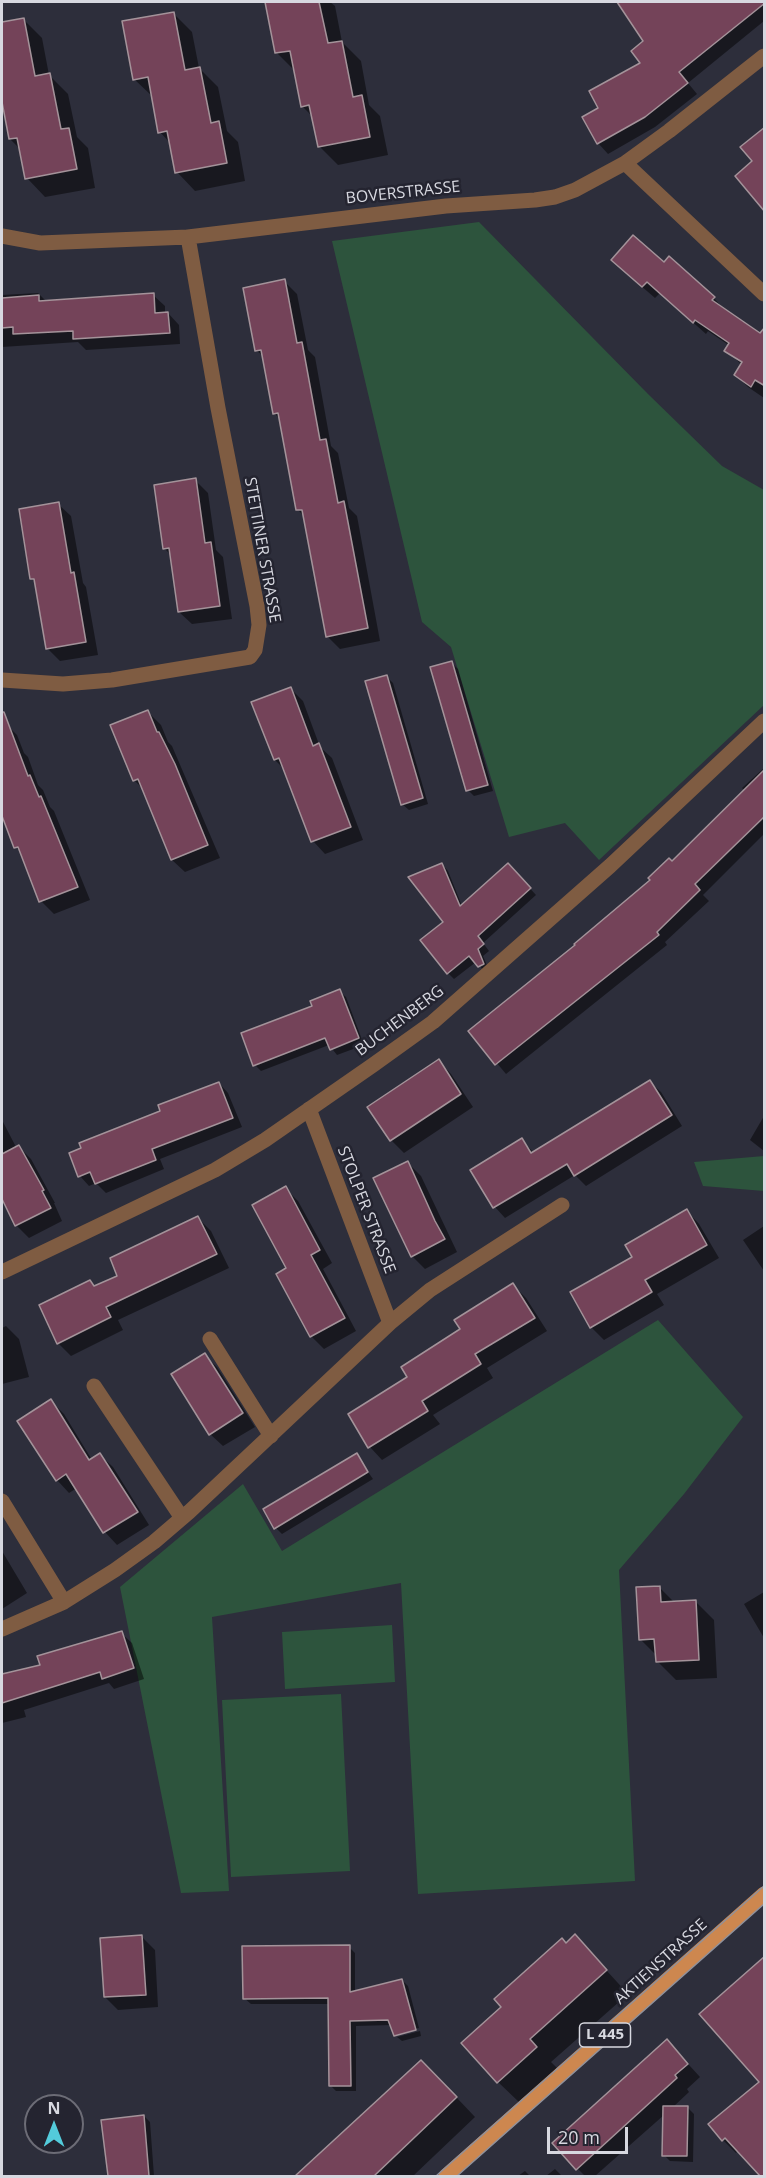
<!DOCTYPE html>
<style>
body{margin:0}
#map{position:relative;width:766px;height:2178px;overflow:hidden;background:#2d2e3b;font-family:"Open Sans",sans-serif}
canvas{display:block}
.frame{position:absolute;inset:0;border:3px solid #d7d8e0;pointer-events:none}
.north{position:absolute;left:24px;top:2094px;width:60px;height:60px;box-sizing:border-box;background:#242430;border:2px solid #6c6c76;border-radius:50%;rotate:0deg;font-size:16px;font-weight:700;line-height:24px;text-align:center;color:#d7d8e0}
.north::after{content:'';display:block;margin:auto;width:21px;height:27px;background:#53cbdb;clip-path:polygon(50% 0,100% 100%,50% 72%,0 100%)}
.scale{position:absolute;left:547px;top:2127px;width:81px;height:27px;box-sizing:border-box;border:3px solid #d7d8e0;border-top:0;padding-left:8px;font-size:18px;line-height:21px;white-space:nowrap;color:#d7d8e0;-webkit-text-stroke:4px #242430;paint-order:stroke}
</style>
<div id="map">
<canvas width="766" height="2178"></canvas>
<div class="frame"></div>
<div class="north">N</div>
<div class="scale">20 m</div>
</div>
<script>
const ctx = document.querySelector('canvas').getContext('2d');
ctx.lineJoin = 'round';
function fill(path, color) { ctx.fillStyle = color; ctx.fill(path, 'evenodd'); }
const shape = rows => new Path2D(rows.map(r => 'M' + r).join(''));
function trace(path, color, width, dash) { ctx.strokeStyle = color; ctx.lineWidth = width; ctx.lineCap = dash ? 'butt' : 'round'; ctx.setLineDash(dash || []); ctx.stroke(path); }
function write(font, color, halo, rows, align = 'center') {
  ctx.font = font + ' "Open Sans",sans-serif'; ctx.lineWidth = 5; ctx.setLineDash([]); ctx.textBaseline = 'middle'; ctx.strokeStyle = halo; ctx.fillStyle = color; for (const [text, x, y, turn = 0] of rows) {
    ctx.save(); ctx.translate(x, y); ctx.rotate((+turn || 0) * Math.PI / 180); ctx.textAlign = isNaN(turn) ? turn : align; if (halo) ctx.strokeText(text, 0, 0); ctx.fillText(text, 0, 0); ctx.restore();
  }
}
fill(shape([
 [479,222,648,394,722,466,764,490,764,705,599,860,565,823,509,837,451,647,422,622,332,241],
 [764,1156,764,1191,703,1186,694,1162],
 [658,1320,743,1417,684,1494,619,1570,635,1881,418,1894,401,1583,212,1617,229,1891,181,1893,120,1587,243,1484,282,1551],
 [392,1625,395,1682,285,1689,282,1632],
 [341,1694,350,1871,231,1877,222,1700]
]), '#2d543d');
fill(shape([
 [267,2,330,2,335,6,342,42,361,61,369,105,380,116,388,155,338,165,319,146,313,117,302,106,295,71,277,53],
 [619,2,646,2,657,18,678,2,764,2,764,21,688,83,697,94,655,127,608,154,598,143,584,117,600,108,643,63,645,42],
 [173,13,192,32,199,68,218,87,227,131,238,142,245,181,195,191,177,172,171,144,160,132,153,97,134,79],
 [23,19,42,38,49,75,68,94,77,137,88,148,95,188,45,197,27,178,21,150,10,139,2,103,2,24],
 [669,259,714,298,725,311,764,336,764,398,748,387,736,375,742,365,726,350,730,346,708,331,706,334,660,293,655,298,625,272,664,264],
 [284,281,297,294,308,350,315,357,331,446,338,453,349,508,357,516,380,641,340,649,327,636,305,517,298,510,281,420,274,413,264,357,256,350],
 [38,293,47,302,153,295,165,306,165,314,168,313,179,325,180,344,86,350,78,342,2,347,2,295],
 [195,480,208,493,216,550,223,557,232,619,192,624,179,612,171,555,164,548],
 [58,504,71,516,83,583,86,587,98,655,60,661,47,648,36,583,32,579],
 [452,663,458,669,493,791,474,796,468,790],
 [387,677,393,683,428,804,409,810,402,804],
 [290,688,303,701,320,747,332,758,363,840,325,854,313,841,285,770,275,760],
 [148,712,161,725,168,742,172,746,220,858,185,872,172,860,144,790,134,780],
 [4,722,17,735,24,753,28,757,38,785,43,790,50,807,54,811,90,900,54,914,41,901,22,854,16,847,2,811,2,723],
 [764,768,764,834,703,895,709,901,665,942,667,945,506,1074,470,1031,577,945,672,863,745,791,742,788],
 [442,864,448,871,462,906,514,871,536,895,483,943,489,951,483,956,489,970,485,972,476,962,454,979,448,973],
 [339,991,346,997,364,1045,337,1055,329,1045,261,1071,255,1065,314,1007],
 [439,1061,451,1074,473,1107,404,1153,391,1140],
 [650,1082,661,1092,682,1126,586,1186,575,1175,505,1218,495,1207,472,1170,522,1140,534,1153],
 [219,1083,228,1093,242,1127,160,1159,164,1169,106,1193,96,1183,89,1186,80,1176,162,1112],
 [764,1116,764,1151,750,1140],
 [2,1120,16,1147,18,1146,31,1159,55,1203,54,1203,62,1221,29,1238,16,1225,2,1196],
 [408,1163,421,1176,457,1252,425,1269,412,1256],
 [285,1188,298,1201,332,1263,323,1269,356,1331,324,1349,311,1336,288,1269],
 [687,1211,699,1224,719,1258,657,1294,664,1305,604,1340,591,1327,634,1257],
 [198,1218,211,1231,229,1268,118,1320,123,1330,71,1356,58,1343,90,1282,96,1287,119,1277],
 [764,1226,764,1271,743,1240],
 [513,1285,526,1298,547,1331,487,1368,493,1378,433,1415,440,1424,382,1460,370,1447,350,1415,409,1378],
 [6,1326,19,1339,29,1377,2,1384,2,1328],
 [204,1355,217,1367,255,1427,223,1446,210,1434],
 [51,1401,64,1414,92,1460,100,1455,113,1467,149,1525,117,1545,105,1532,77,1488,69,1493,57,1480],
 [356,1455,373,1479,282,1534,276,1528],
 [2,1551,27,1593,2,1609],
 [659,1587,674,1602,695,1601,714,1620,717,1678,676,1680,657,1661,657,1656,641,1640],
 [764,1592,764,1638,744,1604],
 [121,1633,132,1643,144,1679,114,1689,109,1683,24,1710,26,1717,2,1723,2,1676,42,1666],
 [575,1936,628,1994,551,2062,559,2070,521,2104,498,2082,503,2007],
 [142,1937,155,1950,158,2007,118,2010,105,1997],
 [349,1947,355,1953,355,1993,402,1980,408,1986,419,2028,397,2033,397,2036,392,2025,356,2026,356,2091,336,2091,330,2085,329,2004,251,2004,244,1998],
 [764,1957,764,2176,762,2176,738,2151,736,2153,723,2140,762,2082],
 [420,2031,421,2036,402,2041,397,2037],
 [679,2054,700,2077,687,2089,689,2092,672,2108,688,2108,694,2114,693,2162,670,2161,664,2155,664,2115,595,2176,585,2176,577,2168],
 [440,2080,475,2117,413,2176,306,2176,302,2172],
 [144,2116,150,2122,154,2176,99,2176,109,2175],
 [555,2169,562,2176,546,2176],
 [525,2171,530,2176,518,2176]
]), '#0007');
const building = shape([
 [265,2,319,2,328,43,342,41,353,97,362,95,370,137,318,147,309,105,301,107,290,51,275,53,265,2],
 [617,2,765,2,765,3,679,72,688,83,645,117,597,144,582,117,598,108,589,91,640,63,631,51,643,41,617,2],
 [174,12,185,70,200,67,211,123,219,121,227,163,175,173,167,131,158,133,148,77,133,80,122,21,174,12],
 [24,18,35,76,50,73,61,129,69,128,77,169,25,179,17,138,9,139,2,102,2,22,24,18],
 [765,127,765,212,735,176,752,161,740,147,765,127],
 [633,235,664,262,669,256,715,297,712,300,760,333,765,327,765,386,755,380,751,387,734,375,742,362,724,351,729,343,695,320,693,323,647,282,642,287,611,260,633,235],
 [285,279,297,343,302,342,320,440,326,439,338,503,344,501,368,628,326,637,302,510,296,510,278,413,273,414,261,350,255,351,243,288,285,279],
 [154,293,155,313,168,312,170,333,73,339,73,331,13,334,13,327,2,328,2,298,39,295,39,301,154,293],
 [196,478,205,543,211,542,220,606,178,612,169,548,163,549,154,485,196,478],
 [59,502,71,573,74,572,86,642,46,649,34,579,30,579,19,509,59,502],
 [452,661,488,785,466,791,430,667,452,661],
 [387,675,423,798,401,805,365,681,387,675],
 [291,687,313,746,319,743,351,827,311,842,279,758,274,760,251,702,291,687],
 [148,710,157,732,159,732,175,764,208,845,171,860,138,779,133,781,110,725,148,710],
 [2,712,4,712,28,776,30,775,39,797,41,796,78,887,39,902,18,847,14,848,2,816,2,712],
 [765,769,765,816,695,884,700,890,657,932,659,935,495,1065,468,1031,575,945,574,944,650,880,648,878,669,858,672,861,765,769],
 [442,863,460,906,508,863,531,888,478,936,484,944,478,949,484,964,478,967,469,956,447,974,420,940,443,922,408,877,442,863],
 [340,989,359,1038,330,1050,325,1038,253,1066,241,1033,312,1006,310,1001,340,989],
 [439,1059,461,1094,390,1141,367,1107,439,1059],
 [650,1080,672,1115,574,1176,567,1164,493,1208,470,1170,522,1138,531,1153,650,1080],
 [219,1082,233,1118,152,1149,156,1160,95,1184,90,1172,78,1177,69,1153,81,1148,79,1143,160,1111,158,1105,219,1082],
 [19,1145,44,1190,42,1191,51,1208,15,1226,2,1199,2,1154,19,1145],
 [408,1161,435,1221,445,1239,411,1257,373,1178,408,1161],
 [286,1186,320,1250,311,1255,345,1318,310,1337,276,1274,286,1268,252,1205,286,1186],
 [687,1209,707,1245,645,1280,652,1292,590,1328,570,1292,632,1257,625,1245,687,1209],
 [198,1216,217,1254,106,1307,111,1317,57,1344,39,1305,90,1280,94,1286,117,1276,110,1258,198,1216],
 [513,1283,535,1318,475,1354,481,1364,422,1401,428,1411,368,1448,348,1414,407,1377,401,1367,460,1329,454,1320,513,1283],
 [205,1353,243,1413,209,1435,171,1374,205,1353],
 [51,1399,89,1460,100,1453,138,1512,103,1533,66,1474,56,1481,17,1421,51,1399],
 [357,1453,368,1472,274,1529,263,1509,357,1453],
 [660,1586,661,1602,696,1600,699,1660,656,1662,654,1639,639,1640,636,1587,660,1586],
 [122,1631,134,1668,102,1679,100,1672,2,1703,2,1674,40,1665,37,1656,122,1631],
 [575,1934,607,1970,530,2039,537,2047,497,2083,461,2043,501,2007,494,1999,562,1938,566,1943,575,1934],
 [142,1935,146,1995,104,1997,100,1938,142,1935],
 [350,1945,350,1992,402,1979,416,2030,394,2036,388,2020,350,2021,351,2086,329,2086,328,1998,243,1999,242,1946,350,1945],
 [765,1956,765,2176,760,2176,725,2138,722,2141,708,2124,759,2082,699,2014,765,1956],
 [667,2039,688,2064,675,2075,677,2078,576,2170,552,2143,667,2039],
 [421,2060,457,2097,374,2176,295,2176,421,2060],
 [663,2106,688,2106,687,2156,662,2156,663,2106],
 [144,2115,149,2176,108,2176,101,2120,144,2115]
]);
fill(building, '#744359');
trace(building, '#a4939a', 1.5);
trace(shape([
 [625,163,764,294],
 [2,236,40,243,188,237,446,206,535,200,555,197,575,190,625,163,669,131,764,56],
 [2,680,63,684,112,680,250,657,255,650,259,625,257,606,218,408,188,237],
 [309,1109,390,1323],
 [2,1272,215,1170,265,1140,373,1065,433,1022,610,866,764,721],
 [210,1339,271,1436],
 [94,1386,182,1518],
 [2,1501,64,1602],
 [2,1629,64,1602,115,1570,154,1542,189,1512,390,1323,430,1290,562,1205]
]), '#7f5c42', 15);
trace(shape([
 [446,2176,764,1894]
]), '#cd874f', 15);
trace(shape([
 [436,2176,764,1886],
 [457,2176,764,1904]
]), '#90919b', 1.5);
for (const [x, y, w] of [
 [605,2035,51]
]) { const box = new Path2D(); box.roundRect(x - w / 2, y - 12, w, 24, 4.5); ctx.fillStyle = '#242430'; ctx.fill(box); trace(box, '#d7d8e0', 1.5); }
write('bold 15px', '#d7d8e0', null, [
 ["L 445",605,2035]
]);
write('16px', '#d7d8e0', '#242430', [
 ["BOVERSTRASSE",403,193,-6],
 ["STETTINER STRASSE",262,550,80],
 ["BUCHENBERG",400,1021,-37],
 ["STOLPER STRASSE",366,1210,69],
 ["AKTIENSTRASSE",661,1962,-42]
]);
</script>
